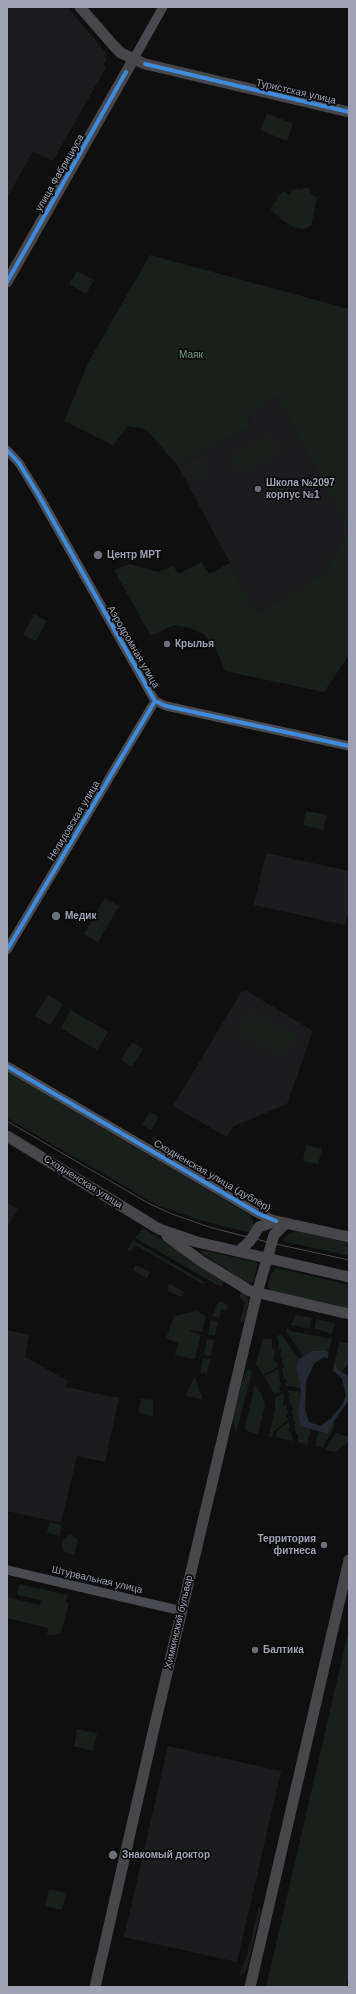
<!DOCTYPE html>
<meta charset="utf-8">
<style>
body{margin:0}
#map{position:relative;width:356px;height:1994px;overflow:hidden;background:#0f0f10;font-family:Helvetica,sans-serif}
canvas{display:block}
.frame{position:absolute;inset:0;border:8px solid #9ea2b3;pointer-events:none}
</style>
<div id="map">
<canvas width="356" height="1994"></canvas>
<div class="frame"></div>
</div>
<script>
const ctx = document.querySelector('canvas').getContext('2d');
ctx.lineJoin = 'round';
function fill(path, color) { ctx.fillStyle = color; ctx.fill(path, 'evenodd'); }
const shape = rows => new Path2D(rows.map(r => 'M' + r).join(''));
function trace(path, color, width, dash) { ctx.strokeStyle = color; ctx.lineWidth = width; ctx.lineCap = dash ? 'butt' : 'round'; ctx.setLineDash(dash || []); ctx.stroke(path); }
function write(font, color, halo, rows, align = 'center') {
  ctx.font = font + ' Helvetica,sans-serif'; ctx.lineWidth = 3.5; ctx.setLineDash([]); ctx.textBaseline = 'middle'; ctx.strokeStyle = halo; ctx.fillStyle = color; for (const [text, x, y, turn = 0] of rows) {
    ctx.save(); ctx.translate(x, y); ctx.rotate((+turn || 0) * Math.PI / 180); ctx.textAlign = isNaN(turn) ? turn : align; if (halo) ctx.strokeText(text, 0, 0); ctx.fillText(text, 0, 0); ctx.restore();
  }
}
fill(shape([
 [7,7,67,7,107,54,104,57,107,59,103,64,106,67,53,161,33,151,7,198],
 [272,397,277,398,348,530,324,573,257,613,178,466,248,428,249,417],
 [266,853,349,871,349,909,345,925,254,905],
 [247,991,313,1031,287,1104,234,1126,227,1137,173,1106,241,992],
 [7,1203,18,1209,7,1228],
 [7,1330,29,1335,25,1357,68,1381,66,1387,119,1398,105,1462,77,1456,61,1523,7,1511],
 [168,1746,281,1771,237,1962,124,1937]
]), '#1c1c1f');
fill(shape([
 [267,113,293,124,287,141,260,130],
 [309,187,311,194,317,198,311,226,302,229,294,227,285,222,271,210,272,205,276,201,278,196,284,191,290,196,293,189,300,190],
 [150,255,349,309,349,655,324,692,225,671,216,649,204,634,190,628,174,625,151,636,114,570,130,564,158,572,173,566,179,574,201,562,209,574,230,563,257,613,324,573,348,530,277,398,272,397,249,417,248,428,178,466,146,429,128,426,113,445,64,421,89,361],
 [77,271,94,280,86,294,69,284],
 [266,435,273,437,278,447,276,455,246,472,241,472,232,458,232,454],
 [200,457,209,473,196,480,187,464],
 [34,614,47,621,36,641,23,635],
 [306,811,327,815,323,830,303,825],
 [105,898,119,906,98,942,84,934],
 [48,995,63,1004,50,1025,35,1016],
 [248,1009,297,1034,285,1058,236,1034],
 [71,1010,108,1032,97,1050,61,1028],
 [132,1042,143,1049,132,1067,121,1060],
 [7,1071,250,1215,254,1226,252,1233,199,1220,159,1206,7,1118],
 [150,1112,159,1117,151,1130,142,1125],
 [306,1145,322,1149,318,1164,303,1161],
 [221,1177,236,1185,233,1190,248,1199,246,1201,217,1183],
 [143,1228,225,1280,221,1287,135,1238],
 [297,1231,349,1243,349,1256,283,1241,289,1233],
 [133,1240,204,1282,203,1284,135,1245,130,1252,127,1250],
 [202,1250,258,1263,254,1281,249,1284,201,1253],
 [136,1265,150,1272,147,1278,133,1270],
 [276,1268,349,1285,349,1309,270,1291,268,1286,271,1274],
 [170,1284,184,1292,181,1297,167,1290],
 [242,1291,249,1299,244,1322,240,1321,245,1302,239,1297],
 [219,1301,228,1305,227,1309,221,1310,219,1317,212,1316],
 [197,1311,206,1316,202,1332,190,1330,190,1331,201,1335,195,1358,192,1359,175,1355,178,1343,166,1338,174,1316],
 [296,1315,312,1318,310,1329,306,1327,305,1328,297,1326,297,1325,291,1325],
 [316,1319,335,1323,332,1334,316,1329,314,1330],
 [211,1320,218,1322,215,1336,208,1335],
 [287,1328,291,1331,332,1339,329,1351,325,1350,313,1351,303,1356,286,1331],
 [281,1334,299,1359,296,1367,300,1388,286,1386,285,1383,287,1382,286,1379,284,1379,282,1368,284,1367,280,1354,281,1353,281,1349,279,1349,278,1339,276,1337],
 [263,1338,272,1339,272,1349,274,1349,275,1356,273,1357,275,1362,277,1362,278,1367,263,1375,256,1364],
 [207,1339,214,1340,211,1356,204,1354],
 [340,1341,342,1343,349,1343,349,1363,341,1373,336,1366,335,1360],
 [203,1358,210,1360,207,1374,200,1373],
 [278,1369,281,1386,279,1386,280,1391,283,1392,274,1394,264,1376],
 [248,1370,252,1372,236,1433,232,1420,245,1372],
 [194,1377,195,1377,202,1399,186,1396],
 [255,1385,262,1395,265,1405,258,1434,247,1431,245,1427],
 [287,1390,301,1392,298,1413,300,1426,311,1429,307,1444,298,1442,298,1434,296,1434,294,1424,296,1424,291,1411,293,1410,288,1397,290,1396],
 [284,1394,283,1405,286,1405,288,1414,286,1415,286,1418,289,1419,274,1431,272,1437,269,1436,275,1409,275,1397],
 [141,1399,153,1400,153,1417,138,1412],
 [289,1421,290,1428,288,1428,289,1432,291,1432,293,1441,276,1437,277,1431],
 [333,1423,335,1426,323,1447,315,1446,318,1432,328,1434],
 [336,1433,349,1437,349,1442,335,1452,325,1450],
 [50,1522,62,1525,60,1536,47,1533],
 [69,1534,76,1538,78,1542,74,1555,64,1552,62,1542],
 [19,1584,67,1595,66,1602,69,1603,61,1633,51,1635,47,1634,48,1628,7,1618,7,1597,40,1605,41,1600,17,1595],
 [349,1629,349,1974,346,1987,266,1987],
 [77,1729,97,1733,93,1751,74,1746],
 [49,1889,66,1893,62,1910,45,1906],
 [259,1906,261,1910,247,1969,242,1975,239,1975,248,1952]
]), '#19201b');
fill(shape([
 [325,1350,331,1353,338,1370,349,1376,349,1400,334,1421,328,1434,300,1426,298,1413,301,1392,296,1367,299,1359,303,1356,313,1351],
 [323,1357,327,1358,333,1370,342,1379,346,1396,342,1405,330,1419,320,1426,309,1422,305,1410,306,1382,309,1375,314,1364]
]), '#222932');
fill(shape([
 [329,1349,335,1357,333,1370,330,1370,327,1362]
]), '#0f0f10');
trace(shape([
 [133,60,163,7],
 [7,450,19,463,38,494,155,701,166,706,349,746],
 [7,950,155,701],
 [7,1066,259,1214,276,1221],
 [7,1570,182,1611]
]), '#494a50', 9);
trace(shape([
 [80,7,114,46,121,53,145,64,349,112],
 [7,282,133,60],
 [7,1136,159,1229,197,1242,349,1277],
 [167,1236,201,1261,250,1291,349,1314],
 [239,1251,250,1241,259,1227,276,1221,349,1237],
 [95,1987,155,1724,257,1293,274,1235,286,1223],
 [250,1987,349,1560]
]), '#46464b', 11);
trace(shape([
 [7,1121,148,1203,172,1214,209,1227,271,1243,349,1260]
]), '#494a50', 1);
trace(shape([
 [145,64,349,112],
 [7,282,126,72],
 [7,450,19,463,38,494,155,701,166,706,349,746],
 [7,950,155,701],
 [7,1066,259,1214,276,1221]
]), '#408adc', 4);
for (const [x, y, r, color] of [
 [258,489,4,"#6c6f7a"],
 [98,555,5,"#6c6f7a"],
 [167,644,4,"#6c6f7a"],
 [56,916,5,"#6c6f7a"],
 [324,1545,4,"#6c6f7a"],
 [255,1650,4,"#6c6f7a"],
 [113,1855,5,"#6c6f7a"]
]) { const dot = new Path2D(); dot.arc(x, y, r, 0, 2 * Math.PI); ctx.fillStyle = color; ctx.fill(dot); trace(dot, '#0a0a0b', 1.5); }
write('10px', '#9ea2b3', '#0a0a0b', [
 ["Туристская улица",296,92,13],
 ["улица Фабрициуса",60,173,-60],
 ["Аэродромная улица",133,647,60],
 ["Нелидовская улица",74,821,-59],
 ["Сходненская улица (дублёр)",212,1176,30],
 ["Сходненская улица",83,1182,32],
 ["Штурвальная улица",97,1580,13],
 ["Химкинский бульвар",179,1622,-77]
]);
write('10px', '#73a17b', '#0a0a0b', [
 ["Маяк",191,355]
]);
write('bold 10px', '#9ea2b3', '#0a0a0b', [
 ["Школа №2097",266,483],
 ["корпус №1",266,495],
 ["Центр МРТ",107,555],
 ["Крылья",175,644],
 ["Медик",65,916],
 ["Территория",316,1539,"right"],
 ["фитнеса",316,1551,"right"],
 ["Балтика",263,1650],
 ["Знакомый доктор",122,1855]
], 'left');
</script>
